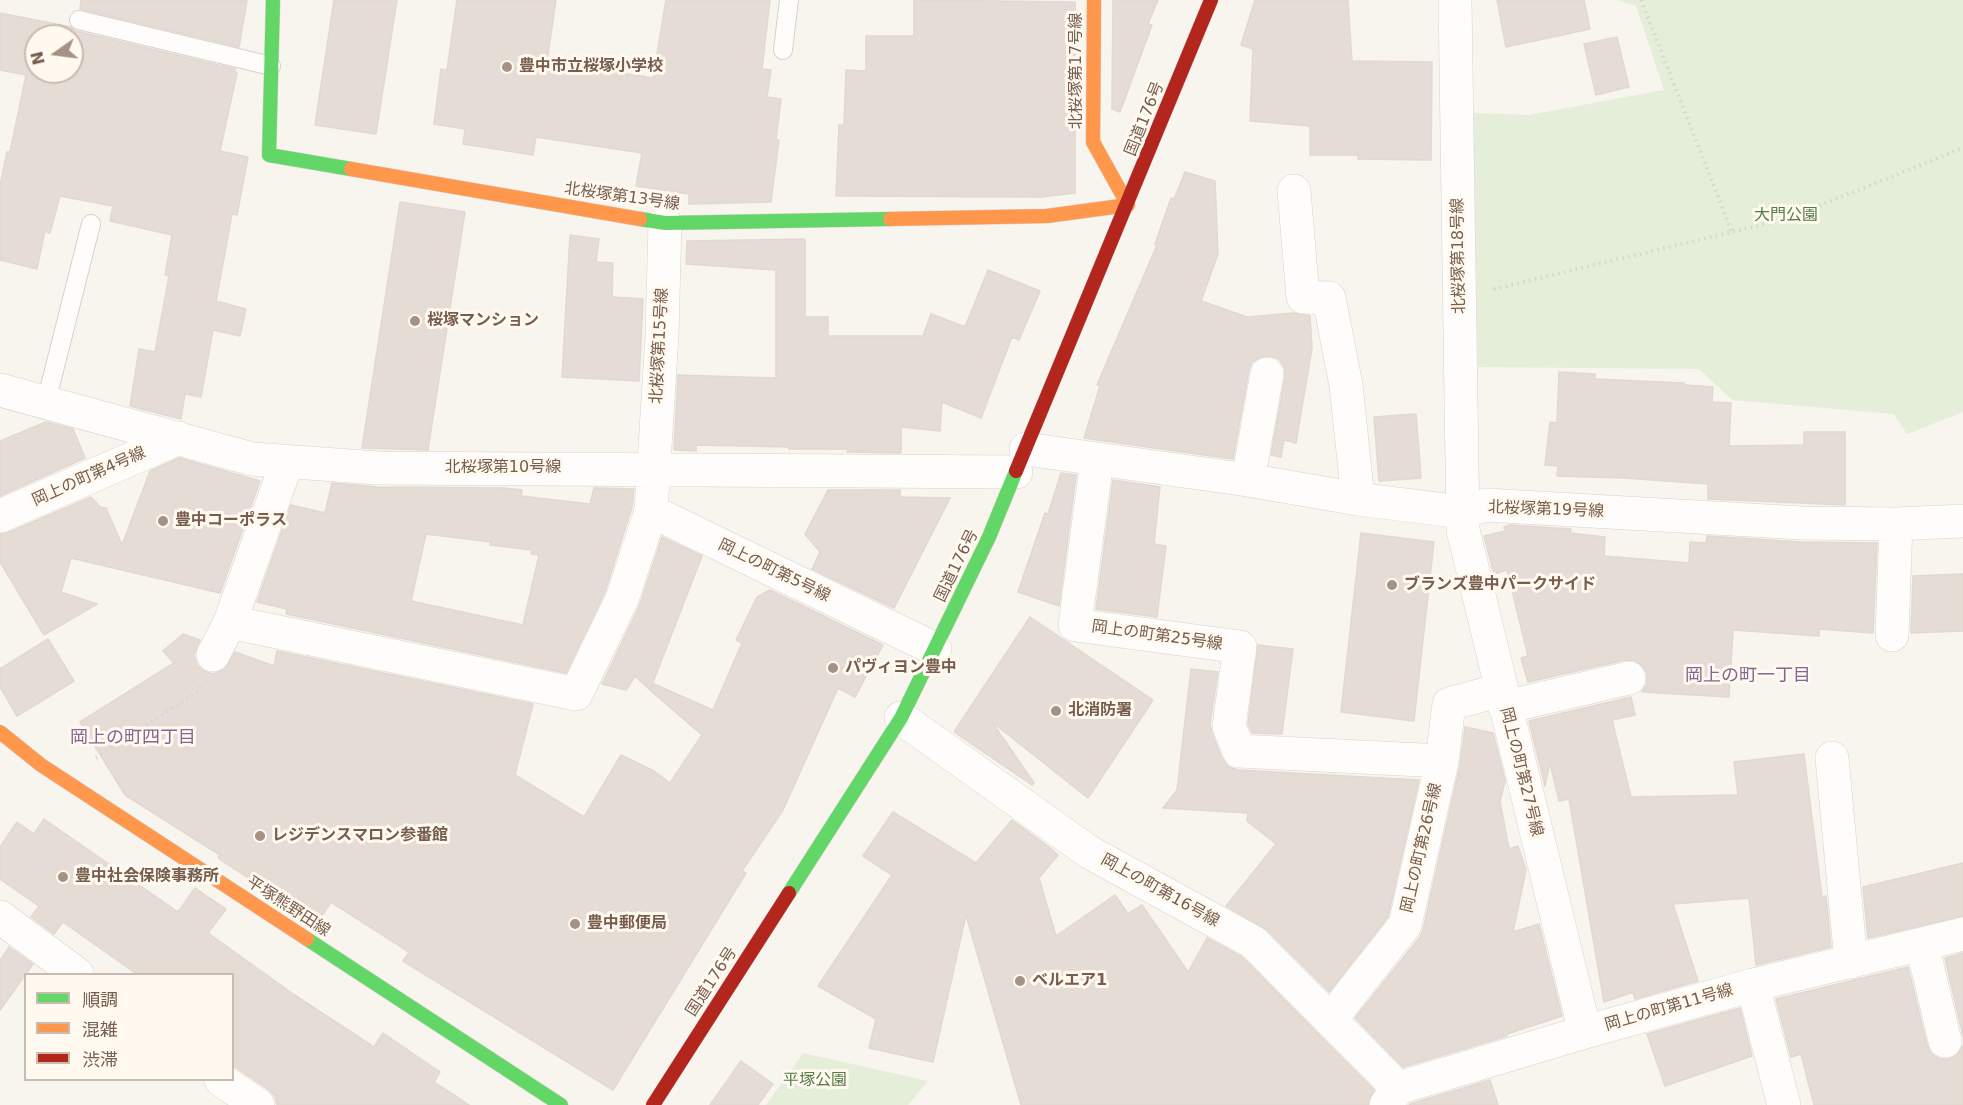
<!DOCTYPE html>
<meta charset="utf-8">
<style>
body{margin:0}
#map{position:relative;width:1963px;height:1105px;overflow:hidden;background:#f8f4ee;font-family:"DejaVu Sans","Noto Sans JP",sans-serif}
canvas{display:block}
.legend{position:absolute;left:24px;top:973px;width:210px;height:108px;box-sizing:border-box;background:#fff9f0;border:2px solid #c9bbaf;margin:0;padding:8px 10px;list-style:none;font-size:18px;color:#775d4d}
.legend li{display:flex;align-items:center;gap:12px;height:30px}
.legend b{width:30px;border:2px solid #c9bbaf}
.north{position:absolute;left:24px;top:24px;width:60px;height:60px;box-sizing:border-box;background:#fff9f0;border:2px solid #c9bbaf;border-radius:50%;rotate:256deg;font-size:16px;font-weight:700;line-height:24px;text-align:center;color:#775d4d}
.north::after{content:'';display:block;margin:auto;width:21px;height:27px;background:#a49285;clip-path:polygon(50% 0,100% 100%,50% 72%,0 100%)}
</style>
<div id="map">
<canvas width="1963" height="1105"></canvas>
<ul class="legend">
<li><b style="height:8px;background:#63d668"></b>順調</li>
<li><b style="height:8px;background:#ff974d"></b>混雑</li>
<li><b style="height:8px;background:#b3261e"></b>渋滞</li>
</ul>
<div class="north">N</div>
</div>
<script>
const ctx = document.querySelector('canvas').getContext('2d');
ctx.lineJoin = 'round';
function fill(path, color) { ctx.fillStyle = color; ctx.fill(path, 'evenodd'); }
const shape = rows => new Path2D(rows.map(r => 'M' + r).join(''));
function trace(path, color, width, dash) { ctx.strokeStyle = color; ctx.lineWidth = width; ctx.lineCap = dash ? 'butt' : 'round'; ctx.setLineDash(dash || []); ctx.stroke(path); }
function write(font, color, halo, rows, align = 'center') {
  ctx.font = font + ' "DejaVu Sans","Noto Sans JP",sans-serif'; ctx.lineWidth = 6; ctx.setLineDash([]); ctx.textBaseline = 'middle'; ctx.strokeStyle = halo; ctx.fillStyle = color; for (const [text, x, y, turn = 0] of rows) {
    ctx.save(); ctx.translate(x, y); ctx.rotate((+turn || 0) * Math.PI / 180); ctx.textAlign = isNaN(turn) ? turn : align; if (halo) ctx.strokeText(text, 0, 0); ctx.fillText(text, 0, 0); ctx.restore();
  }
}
fill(shape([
 [1617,0,1963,0,1963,412,1907,434,1894,414,1732,400,1699,369,1478,367,1473,113,1529,115,1664,90,1636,6],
 [803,1053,928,1081,908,1105,766,1105]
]), '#e5eed9');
const building = shape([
 [81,0,247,0,239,47,80,9,81,0],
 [334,0,397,0,376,134,315,125,334,0],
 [457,0,556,0,547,61,653,78,666,0,770,0,762,69,771,70,767,97,781,99,776,140,779,140,771,202,689,204,689,194,636,186,642,153,536,137,533,155,463,144,465,129,434,124,441,69,447,70,457,0],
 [914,0,1075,2,1075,193,1041,197,836,196,839,125,844,125,846,70,866,71,866,36,914,36,914,0],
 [1113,0,1158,0,1148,24,1152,25,1120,112,1112,109,1113,0],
 [1255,0,1348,0,1352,61,1432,62,1431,160,1358,159,1358,155,1310,155,1310,126,1250,121,1253,49,1241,45,1255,0],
 [1497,0,1584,0,1590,29,1506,47,1497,0],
 [0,13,71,27,76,31,235,69,235,72,237,73,220,151,248,157,237,215,232,214,216,301,246,309,240,336,213,330,201,397,185,394,181,419,130,406,139,349,155,352,169,276,165,275,172,235,110,221,113,206,60,196,50,233,45,231,37,269,0,260,0,186,7,152,10,152,26,75,0,70,0,13],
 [36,36,72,36,72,72,36,72,36,36],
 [1617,37,1629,87,1596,95,1584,44,1617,37],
 [1185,172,1215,181,1218,254,1201,301,1247,317,1294,313,1310,316,1312,348,1296,443,1284,440,1281,457,1271,455,1285,377,1285,368,1279,359,1270,356,1260,357,1252,362,1249,370,1233,459,1084,438,1100,386,1097,385,1157,245,1155,244,1171,198,1174,199,1185,172],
 [400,202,465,212,428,450,362,448,400,202],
 [570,235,599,239,596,262,613,263,612,297,643,299,639,381,562,377,570,235],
 [805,239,805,317,828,317,828,336,923,336,931,314,965,327,988,270,1040,291,1019,340,1012,337,981,418,942,402,940,431,901,427,901,453,847,452,849,449,789,449,789,447,696,445,696,451,674,450,678,375,776,378,776,270,686,264,687,241,805,239],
 [1559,372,1595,374,1595,379,1684,383,1684,385,1713,387,1712,402,1731,403,1729,446,1804,445,1804,432,1845,432,1845,505,1708,499,1708,484,1625,478,1557,476,1558,466,1545,465,1550,422,1557,423,1559,372],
 [1416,414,1421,478,1379,481,1374,417,1416,414],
 [46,422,73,429,85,458,0,496,0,441,46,422],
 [179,458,260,481,220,593,71,558,61,592,97,604,44,635,0,562,0,534,7,533,91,497,100,507,106,508,122,545,150,471,179,458],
 [1061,473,1076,475,1059,606,1018,592,1045,513,1048,514,1061,473],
 [1113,480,1160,487,1154,544,1166,546,1157,617,1096,609,1113,480],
 [332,483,378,487,503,488,522,490,521,496,590,504,594,488,634,489,632,507,605,592,566,673,286,614,287,609,257,602,291,505,325,513,332,483],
 [426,534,491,542,490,545,532,550,531,554,539,555,523,625,411,601,426,534],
 [828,490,900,490,900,497,950,498,894,608,812,569,820,552,805,534,828,490],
 [1510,525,1571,529,1570,533,1605,537,1604,556,1689,563,1690,542,1706,543,1707,536,1801,542,1877,543,1873,633,1819,629,1819,636,1733,630,1729,697,1642,692,1647,683,1647,673,1642,665,1634,660,1625,660,1528,682,1521,658,1528,656,1507,570,1494,574,1484,536,1505,531,1504,527,1510,525],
 [1361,533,1434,542,1414,721,1341,712,1361,533],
 [662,537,702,556,650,690,635,676,626,690,602,684,639,607,662,537],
 [1963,574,1963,631,1911,633,1913,576,1963,574],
 [770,590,883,645,855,697,838,688,783,810,742,871,746,873,613,1090,403,961,409,952,331,902,320,919,251,874,248,878,218,858,220,855,125,795,80,722,174,663,163,651,183,634,200,640,194,655,197,665,204,671,213,674,224,670,235,652,274,666,277,651,533,704,515,775,584,817,621,755,654,771,670,783,702,735,650,690,654,684,713,710,742,643,736,640,757,597,770,590],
 [1030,617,1153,700,1088,798,992,722,1034,783,1032,785,954,732,1030,617],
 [48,639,74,681,17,716,0,687,0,669,48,639],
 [1258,645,1293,649,1282,734,1252,733,1248,724,1258,645],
 [1191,669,1218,672,1210,724,1212,733,1222,758,1229,767,1238,770,1419,780,1388,917,1329,992,1266,929,1226,906,1276,844,1247,821,1248,813,1163,808,1177,790,1191,669],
 [1631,697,1635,715,1612,720,1631,797,1738,795,1734,762,1804,754,1822,897,1826,896,1831,947,1756,965,1749,898,1673,904,1698,981,1635,999,1633,992,1604,1002,1569,799,1559,801,1550,763,1545,786,1529,721,1631,697],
 [1465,727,1493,733,1505,781,1500,802,1509,849,1518,846,1526,870,1513,932,1539,924,1562,1016,1507,1034,1507,1036,1403,1067,1355,1018,1420,937,1423,930,1460,765,1465,727],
 [893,812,976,863,1012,820,1049,847,1058,855,1039,878,1056,936,1115,895,1128,914,1142,905,1188,972,1207,938,1242,957,1374,1090,1368,1105,1021,1105,966,915,933,1062,869,1048,876,1019,818,986,892,875,863,856,893,812],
 [44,819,178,912,195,888,226,909,208,933,296,996,374,1047,383,1033,440,1072,434,1082,469,1105,277,1105,275,1096,269,1090,232,1065,232,975,138,975,63,922,54,934,31,917,39,906,0,879,0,847,17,822,34,834,44,819],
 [1963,863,1963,916,1868,938,1863,887,1963,863],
 [9,947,33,964,0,1010,0,961,9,947],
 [1963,953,1963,1036,1945,958,1963,953],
 [1908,967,1927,1045,1931,1053,1939,1059,1949,1059,1957,1055,1963,1046,1963,1105,1814,1105,1801,1054,1791,1057,1776,999,1908,967],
 [1740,1008,1752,1056,1665,1086,1647,1034,1740,1008],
 [741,1061,773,1084,758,1105,710,1105,741,1061],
 [1490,1080,1498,1105,1409,1105,1410,1104,1490,1080]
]);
fill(building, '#e5ddd5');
trace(building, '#e1d8d0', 1.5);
const lane = shape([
 [79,20,271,66],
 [783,50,789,0],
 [46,402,91,224]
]);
const street = shape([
 [1455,0,1463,530,1585,1032],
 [1294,191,1303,297,1329,298,1346,385,1358,499],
 [665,223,662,335,651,511,935,649],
 [0,390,252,459,378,468,1016,472],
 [1026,449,1248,480,1358,499,1463,512,1486,505,1802,523,1896,524,1963,521],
 [1097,460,1075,625,1240,647,1229,726,1239,751,1442,761],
 [1248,480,1267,374],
 [0,516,179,438],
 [230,622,576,694,622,599,651,511],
 [1892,635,1896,524],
 [213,655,230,622,287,462],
 [1505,707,1629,678],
 [901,718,1089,852,1253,942,1398,1088],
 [1832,758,1851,962],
 [0,917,77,974],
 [1922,944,1945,1041],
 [1753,985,1784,1105],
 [1330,1020,1405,925,1442,761,1449,704,1501,690],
 [221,1080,258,1105],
 [1386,1105,1398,1088,1585,1032,1753,985,1963,934]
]);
const fast = shape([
 [273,0,269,155,351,169],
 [640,219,665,223,890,219],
 [789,893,901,718,989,537,1016,471],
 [307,939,561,1105]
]);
const slow = shape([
 [351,169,640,219],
 [890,219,1047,216,1128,205,1093,142,1094,0],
 [0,732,41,765,307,939]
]);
const jam = shape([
 [1016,471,1211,0],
 [653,1105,789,893]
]);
trace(lane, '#d7d1cc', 20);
trace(street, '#d7d1cc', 34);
trace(fast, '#d8d1ca', 15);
trace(slow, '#d8d1ca', 15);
trace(jam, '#d8d1ca', 15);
trace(shape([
 [1641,0,1732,232],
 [1494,289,1786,219,1963,148],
 [96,758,199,691,201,686]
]), '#dad4d0', 4, [1.5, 4.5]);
trace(lane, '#fefdfc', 18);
trace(street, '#fefdfc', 33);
trace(fast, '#63d668', 14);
trace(slow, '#ff974d', 14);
trace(jam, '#b3261e', 14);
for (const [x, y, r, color] of [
 [507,67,6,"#a49285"],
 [415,321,6,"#a49285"],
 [163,521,6,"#a49285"],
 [1392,585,6,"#a49285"],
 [833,668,6,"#a49285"],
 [1056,711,6,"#a49285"],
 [260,836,6,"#a49285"],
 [63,877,6,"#a49285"],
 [575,924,6,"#a49285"],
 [1020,981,6,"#a49285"]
]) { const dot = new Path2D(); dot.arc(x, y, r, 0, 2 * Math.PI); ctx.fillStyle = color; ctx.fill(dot); trace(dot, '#fff9f0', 2); }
write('bold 16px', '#775d4d', '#fff9f0', [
 ["豊中市立桜塚小学校",519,67],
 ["桜塚マンション",427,321],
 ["豊中コーポラス",175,521],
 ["ブランズ豊中パークサイド",1404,585],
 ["パヴィヨン豊中",845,668],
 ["北消防署",1068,711],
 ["レジデンスマロン参番館",272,836],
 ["豊中社会保険事務所",75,877],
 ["豊中郵便局",587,924],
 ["ベルエア1",1032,981]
], 'left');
write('16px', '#775d4d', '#fff9f0', [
 ["北桜塚第17号線",1077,71,-90],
 ["国道176号",1145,119,-68],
 ["北桜塚第13号線",622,197,8],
 ["北桜塚第18号線",1459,256,-91],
 ["北桜塚第15号線",660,346,-87],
 ["北桜塚第10号線",503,468],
 ["岡上の町第4号線",89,477,-24],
 ["北桜塚第19号線",1546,510,2],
 ["国道176号",957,566,-64],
 ["岡上の町第5号線",774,571,26],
 ["岡上の町第25号線",1157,636,8],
 ["岡上の町第27号線",1521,772,76],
 ["岡上の町第26号線",1422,848,-77],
 ["岡上の町第16号線",1160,891,29],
 ["平塚熊野田線",288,907,33],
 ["国道176号",712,982,-57],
 ["岡上の町第11号線",1669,1008,-16]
]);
write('16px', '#547c45', '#fff9f0', [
 ["大門公園",1786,216],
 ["平塚公園",815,1081]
]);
write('18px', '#846692', '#fff9f0', [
 ["岡上の町一丁目",1748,676],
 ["岡上の町四丁目",133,738]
]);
</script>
